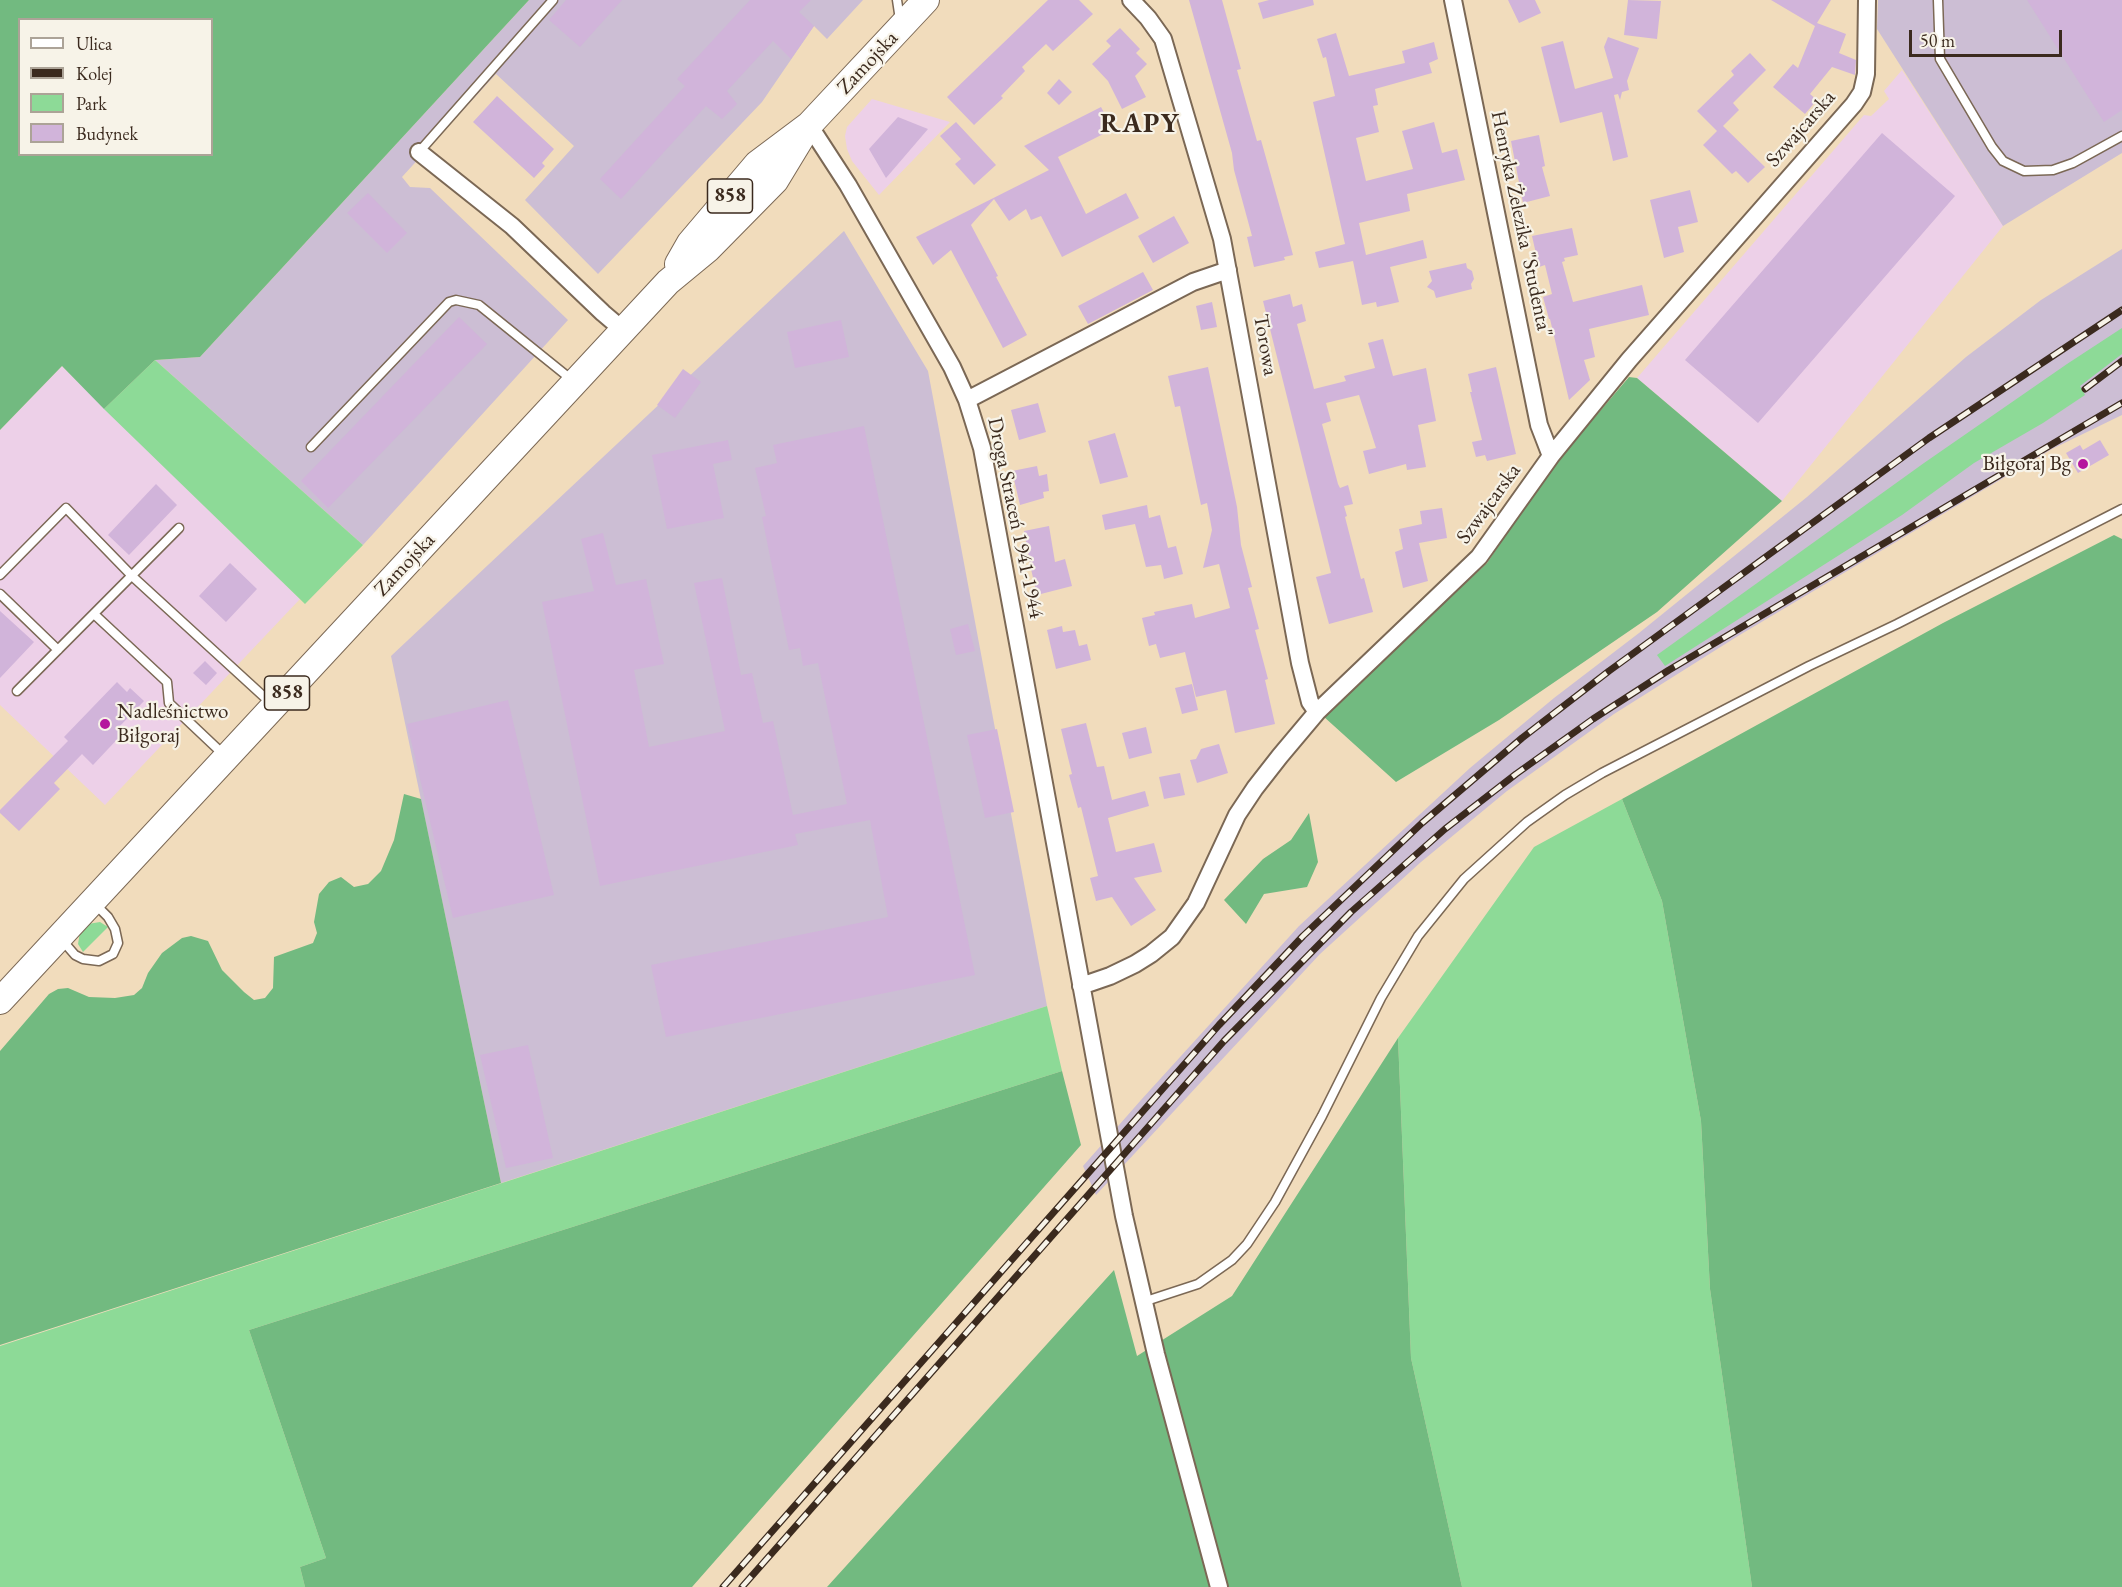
<!DOCTYPE html>
<meta charset="utf-8">
<style>
body{margin:0}
#map{position:relative;width:2122px;height:1587px;overflow:hidden;background:#f1dcbc;font-family:"EB Garamond",serif}
canvas{display:block}
.legend{position:absolute;left:18px;top:18px;width:195px;height:138px;box-sizing:border-box;background:#f7f3e8;border:2px solid #aca397;margin:0;padding:8px 10px;list-style:none;font-size:18px;color:#3b2a1e}
.legend li{display:flex;align-items:center;gap:12px;height:30px}
.legend b{width:30px;border:2px solid #aca397}
.scale{position:absolute;left:1909px;top:30px;width:153px;height:27px;box-sizing:border-box;border:3px solid #3b2a1e;border-top:0;padding-left:8px;font-size:18px;line-height:21px;white-space:nowrap;color:#3b2a1e;-webkit-text-stroke:4px #f7f3e8;paint-order:stroke}
</style>
<div id="map">
<canvas width="2122" height="1587"></canvas>
<ul class="legend">
<li><b style="height:8px;background:#fff"></b>Ulica</li>
<li><b style="height:8px;background:#3b2a1e"></b>Kolej</li>
<li><b style="height:16px;background:#8dda97"></b>Park</li>
<li><b style="height:16px;background:#d1b4da"></b>Budynek</li>
</ul>
<div class="scale">50 m</div>
</div>
<script>
const ctx = document.querySelector('canvas').getContext('2d');
ctx.lineJoin = 'round';
function fill(path, color) { ctx.fillStyle = color; ctx.fill(path, 'evenodd'); }
const shape = rows => new Path2D(rows.map(r => 'M' + r).join(''));
function trace(path, color, width, dash) { ctx.strokeStyle = color; ctx.lineWidth = width; ctx.lineCap = dash ? 'butt' : 'round'; ctx.setLineDash(dash || []); ctx.stroke(path); }
function write(font, color, halo, rows, align = 'center') {
  ctx.font = font + ' "EB Garamond",serif'; ctx.lineWidth = 4.5; ctx.setLineDash([]); ctx.textBaseline = 'middle'; ctx.strokeStyle = halo; ctx.fillStyle = color; for (const [text, x, y, turn = 0] of rows) {
    ctx.save(); ctx.translate(x, y); ctx.rotate((+turn || 0) * Math.PI / 180); ctx.textAlign = isNaN(turn) ? turn : align; if (halo) ctx.strokeText(text, 0, 0); ctx.fillText(text, 0, 0); ctx.restore();
  }
}
fill(shape([
 [1902,70,2003,226,1782,501,1637,378,1864,115,1871,116,1889,99,1884,91],
 [872,99,950,122,879,195,852,161,847,149,845,136,847,127],
 [62,366,300,599,105,805,0,705,0,430]
]), '#edd0e8');
fill(shape([
 [529,0,863,0,827,39,814,26,762,102,598,274,525,200,574,146,496,74,402,177,410,187,430,188,568,320,363,545,155,360,200,357],
 [1878,0,2122,0,2122,153,2003,226,1877,29],
 [844,231,928,371,1047,1006,501,1183,391,656],
 [2122,249,2122,415,2052,449,1738,636,1614,714,1507,791,1421,862,1320,954,1096,1195,1083,1166,1141,1100,1299,926,1470,768,1554,698,1639,633,1807,497,1966,357,2041,300]
]), '#ccbed4');
fill(shape([
 [2122,328,2122,354,2080,386,2085,395,2043,423,1974,463,1902,515,1665,666,1657,655,1924,463,2067,364],
 [155,360,363,545,305,604,104,409],
 [1622,799,1662,901,1701,1121,1710,1289,1752,1587,1462,1587,1411,1358,1398,1038,1534,847],
 [100,922,108,927,83,952,78,944,80,932,88,924],
 [1047,1006,1062,1071,249,1330,326,1558,300,1567,305,1587,0,1587,0,1346]
]), '#8dda97');
fill(shape([
 [0,0,529,0,200,357,155,360,104,409,62,366,0,430],
 [20,20,212,20,212,154,20,154],
 [1629,377,1637,378,1782,501,1657,612,1499,720,1396,782,1323,716,1487,563,1548,472],
 [2114,535,2122,539,2122,1587,1752,1587,1710,1289,1701,1121,1662,901,1622,799,1943,623],
 [404,794,421,799,501,1183,0,1345,0,1051,49,994,58,989,68,988,89,997,115,998,134,995,142,988,148,973,162,953,182,938,191,936,208,941,222,970,244,992,254,1000,265,998,273,988,274,957,313,943,317,933,314,922,319,894,329,882,341,877,354,887,368,884,381,871,394,840],
 [1309,813,1318,862,1307,887,1264,894,1246,924,1224,900,1263,859,1291,840],
 [1398,1038,1411,1358,1462,1587,827,1587,1114,1270,1137,1356,1232,1296],
 [1062,1071,1081,1145,692,1587,305,1587,300,1567,326,1558,249,1330]
]), '#72ba80');
fill(shape([
 [566,0,622,0,580,47,549,20],
 [750,0,811,0,799,12,814,26,791,59,773,41,727,91,737,104,722,119,706,106,621,199,600,179,685,86,677,79],
 [1048,0,1079,0,1093,14,1053,51,1046,44,1022,67,1025,71,1001,96,1003,98,974,125,947,97],
 [1189,0,1222,0,1241,69,1237,70,1257,141,1261,140,1289,240,1293,255,1284,257,1285,260,1254,267,1247,237,1252,236,1234,170,1232,153],
 [1269,0,1313,0,1314,5,1263,19,1258,3],
 [1508,0,1535,0,1541,13,1519,23],
 [1628,0,1661,1,1657,39,1624,35],
 [1771,0,1831,0,1817,23,1846,34,1839,53,1856,60,1855,75,1832,67,1810,94,1817,100,1805,114,1773,87,1793,64,1798,68,1815,26],
 [2027,0,2122,0,2122,110,2104,122],
 [1120,28,1140,49,1136,53,1147,64,1135,76,1146,97,1122,109,1108,81,1092,64,1111,46,1106,41],
 [1336,33,1349,76,1405,63,1402,51,1434,42,1438,59,1429,63,1432,73,1375,89,1378,105,1373,106,1379,132,1356,138,1366,181,1413,169,1402,131,1434,122,1442,153,1457,149,1465,180,1407,194,1410,211,1359,223,1366,255,1423,240,1427,258,1390,267,1399,302,1377,307,1376,302,1362,305,1353,261,1319,268,1315,252,1345,244,1313,102,1335,96,1326,57,1323,58,1317,39],
 [1608,37,1639,48,1627,81,1629,90,1622,92,1620,100,1618,94,1614,95,1628,157,1613,161,1602,112,1560,123,1541,47,1563,41,1575,89,1613,78,1604,47],
 [1750,53,1766,70,1733,103,1739,110,1723,126,1765,167,1748,183,1736,171,1732,174,1703,145,1717,131,1697,111,1734,75,1731,71],
 [1059,79,1072,92,1059,105,1047,93],
 [497,96,554,149,542,163,545,166,534,178,473,122],
 [1101,107,1113,129,1058,157,1086,214,1126,193,1139,218,1062,257,1041,216,1031,220,1026,209,1009,221,994,199,971,225,998,276,996,277,1027,335,1003,348,951,250,933,265,916,237,1049,170,1024,146],
 [898,117,928,129,886,178,869,149],
 [956,122,996,165,974,185,955,164,961,159,940,136],
 [1882,133,1955,196,1758,423,1685,360],
 [1539,135,1545,166,1542,167,1550,196,1523,203,1511,141],
 [1690,190,1698,222,1678,227,1684,252,1664,258,1650,200],
 [368,193,407,233,387,253,347,213],
 [1174,216,1189,243,1153,263,1138,236],
 [1572,228,1578,255,1564,258,1565,261,1562,262,1573,302,1642,285,1649,315,1589,329,1595,357,1584,360,1590,380,1569,400,1550,319,1549,319,1543,297,1552,294,1545,265,1539,267,1532,236],
 [1466,263,1467,268,1472,271,1474,279,1471,284,1472,289,1436,298,1434,291,1427,287,1432,281,1429,271],
 [1143,272,1153,290,1088,324,1078,306],
 [1290,294,1293,307,1302,304,1306,321,1297,324,1314,389,1346,381,1344,376,1375,368,1368,343,1383,339,1393,376,1426,368,1436,421,1418,425,1426,467,1407,470,1406,464,1369,474,1363,451,1376,448,1359,395,1326,403,1331,421,1322,424,1338,484,1340,488,1348,485,1353,504,1344,506,1347,516,1345,517,1361,579,1364,578,1373,612,1329,624,1316,577,1331,573,1263,301],
 [1212,302,1217,327,1201,330,1196,306],
 [459,317,487,344,328,508,301,481],
 [841,320,849,357,795,368,787,332],
 [1208,367,1237,507,1241,545,1252,587,1248,588,1259,629,1255,630,1268,679,1265,680,1275,724,1235,733,1226,690,1196,697,1185,652,1160,658,1156,644,1149,646,1142,618,1155,615,1154,612,1192,604,1195,618,1230,608,1219,564,1203,568,1212,530,1207,503,1201,505,1180,406,1175,407,1168,376],
 [1496,367,1516,454,1487,461,1485,455,1476,457,1472,442,1482,440,1470,392,1472,392,1468,374],
 [683,369,701,382,675,418,657,405],
 [1038,403,1046,432,1019,440,1011,410],
 [864,426,975,975,666,1037,651,965,888,917,870,820,795,834,798,845,600,886,542,602,594,591,581,539,603,533,616,585,646,579,664,664,634,670,649,747,725,731,694,583,722,578,741,675,752,673,763,723,773,721,793,815,847,804,818,663,803,666,800,648,789,650,762,517,766,516,755,468,777,463,773,445],
 [1115,433,1128,477,1100,484,1088,441],
 [728,440,732,460,713,464,724,518,667,529,652,455],
 [2100,440,2109,455,2078,473,2066,453,2080,445,2083,450],
 [1037,466,1039,476,1047,474,1049,491,1043,492,1044,498,1020,505,1012,471],
 [156,484,177,505,129,555,108,535],
 [1147,505,1149,518,1160,515,1168,548,1176,546,1183,574,1164,579,1161,565,1146,567,1135,524,1105,530,1102,515],
 [1442,508,1447,538,1419,543,1428,581,1403,588,1395,552,1403,549,1399,529,1422,524,1420,511],
 [1049,526,1055,562,1065,559,1072,586,1037,595,1031,569,1024,531],
 [230,563,257,589,226,622,199,596],
 [0,611,34,642,0,678],
 [968,624,975,651,956,655,950,629],
 [1062,626,1063,632,1075,630,1079,646,1087,644,1091,660,1056,669,1047,630],
 [205,661,217,673,206,685,193,673],
 [117,682,127,692,130,688,144,701,119,727,124,732,93,765,82,754,54,783,60,789,19,831,0,813,0,810,68,741,64,737],
 [1192,684,1198,710,1182,714,1175,688],
 [508,700,554,895,453,918,407,724],
 [1086,723,1097,767,1104,766,1112,800,1145,791,1149,806,1108,818,1116,852,1154,843,1162,872,1134,878,1156,910,1131,926,1112,897,1096,901,1090,878,1098,876,1081,807,1078,808,1069,775,1072,774,1061,729],
 [1146,727,1152,753,1129,759,1122,733],
 [997,729,1014,812,985,818,967,735],
 [1219,744,1228,773,1197,783,1190,760,1196,759,1201,749],
 [1180,773,1185,795,1164,799,1159,777],
 [528,1045,553,1158,506,1168,480,1055]
]), '#d1b4da');
const lane = shape([
 [897,0,900,20],
 [1938,0,1940,59,1992,147,2003,161,2024,171,2053,170,2073,163,2122,136],
 [419,152,553,0],
 [311,447,449,302,456,300,479,305,572,380],
 [0,575,66,508,132,576,273,705],
 [0,594,58,650],
 [94,614,167,682,169,703,224,755],
 [17,691,179,528],
 [62,940,75,955,83,959,99,961,113,954,118,943,115,929,108,917,95,904],
 [1143,1302,1198,1284,1232,1260,1247,1244,1275,1202,1322,1116,1381,998,1418,936,1464,879,1527,822,1565,795,1602,773,1809,666,1897,624,2122,509]
]);
const street = shape([
 [1131,0,1148,18,1163,39,1222,239,1300,663,1310,702,1317,712],
 [1453,0,1539,425,1551,456],
 [809,125,848,185,952,367,967,400,982,448,1124,1216,1156,1354,1219,1587],
 [419,152,512,226,603,313,623,330],
 [967,400,1193,282,1228,270],
 [1081,986,1110,976,1135,964,1151,954,1172,937,1196,903,1237,815,1255,788,1280,756,1317,712,1479,557,1551,456,1629,360,1854,104,1862,92,1866,74,1867,0]
]);
const primary = shape([
 [678,264,690,243,757,164,809,125,926,0],
 [0,1001,668,282,708,249,775,181,809,125]
]);
trace(lane, '#7b6855', 11);
trace(street, '#7b6855', 20);
trace(primary, '#7b6855', 28);
trace(lane, '#fff', 8);
trace(street, '#fff', 16);
trace(primary, '#fff', 26);
const rail = shape([
 [2085,389,2122,361],
 [723,1587,1219,1025,1303,936,1422,823,1522,738,1609,671,1929,438,2122,310],
 [742,1587,1224,1041,1351,912,1445,829,1516,774,1593,719,1669,670,2122,403]
]);
trace(rail, '#3b2a1e', 7);
trace(rail, '#f7f3e8', 4.5, [14]);
for (const [x, y, r, color] of [
 [2083,464,6,"#b5179e"],
 [105,724,6,"#b5179e"]
]) { const dot = new Path2D(); dot.arc(x, y, r, 0, 2 * Math.PI); ctx.fillStyle = color; ctx.fill(dot); trace(dot, '#f7f3e8', 2); }
for (const [x, y, w] of [
 [730,196,45],
 [287,693,45]
]) { const box = new Path2D(); box.roundRect(x - w / 2, y - 17, w, 34, 4.5); ctx.fillStyle = '#f7f3e8'; ctx.fill(box); trace(box, '#3b2a1e', 1.5); }
write('bold 20px', '#3b2a1e', null, [
 ["858",730,196],
 ["858",287,693]
]);
write('21px', '#3b2a1e', '#f7f3e8', [
 ["Zamojska",868,63,-47],
 ["Szwajcarska",1801,129,-49],
 ["Henryka Żelezika \"Studenta\"",1521,224,78],
 ["Torowa",1265,345,80],
 ["Szwajcarska",1489,504,-54],
 ["Droga Straceń 1941-1944",1015,518,78],
 ["Zamojska",405,565,-47]
]);
write('21px', '#3b2a1e', '#f7f3e8', [
 ["Biłgoraj Bg",2071,464],
 ["Nadleśnictwo",117,712,"left"],
 ["Biłgoraj",117,736,"left"]
], 'right');
ctx.letterSpacing = '1.5px';
write('bold 27px', '#3b2a1e', '#f7f3e8', [
 ["RAPY",1140,125]
]);
ctx.letterSpacing = '0px';
</script>
